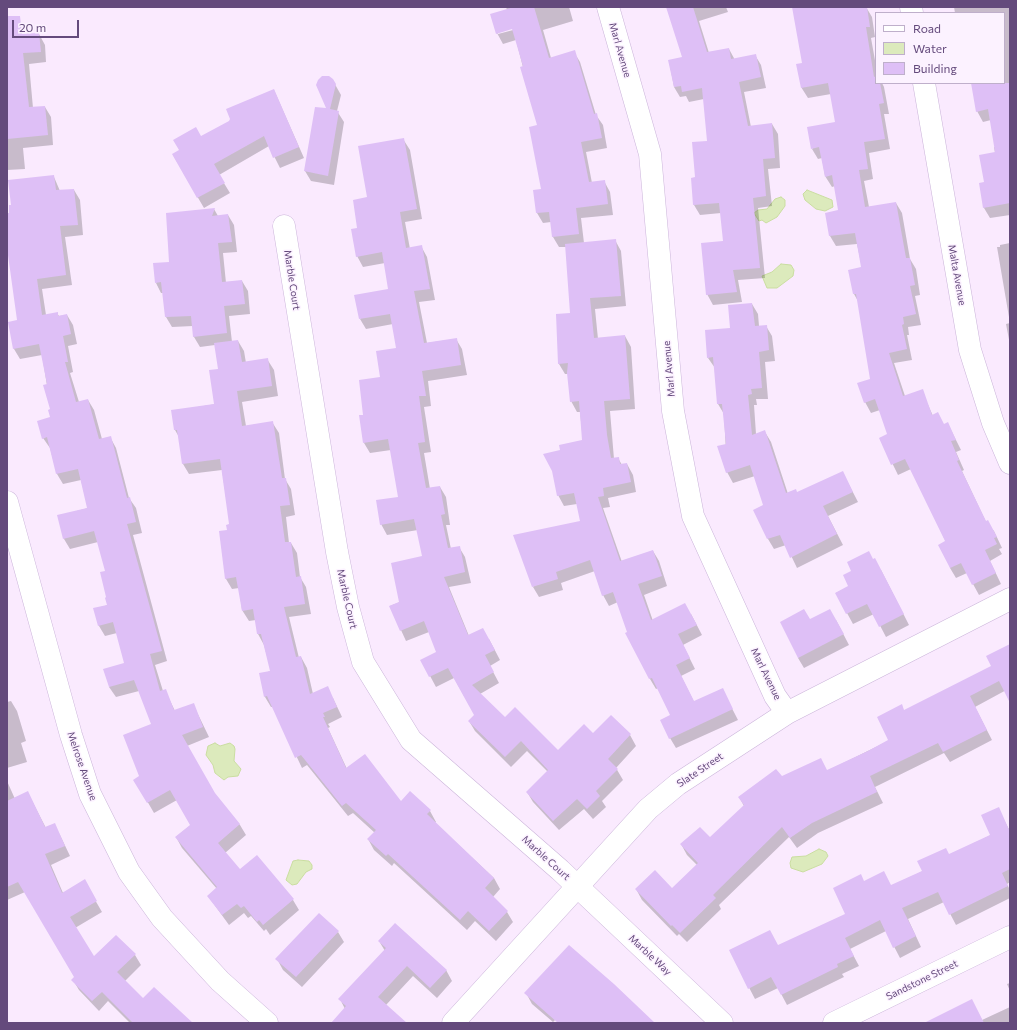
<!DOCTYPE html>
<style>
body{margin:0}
#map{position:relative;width:1017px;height:1030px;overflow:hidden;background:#faeafe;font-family:Commissioner,sans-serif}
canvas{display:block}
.frame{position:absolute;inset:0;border:8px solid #644a7c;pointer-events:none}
.legend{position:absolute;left:875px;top:12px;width:130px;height:72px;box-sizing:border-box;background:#fcf2ff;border:1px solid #bfafcb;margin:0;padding:5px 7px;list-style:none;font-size:12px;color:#644a7c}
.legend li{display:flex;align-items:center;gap:8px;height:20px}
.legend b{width:20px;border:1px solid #bfafcb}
.scale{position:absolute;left:12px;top:20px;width:67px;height:18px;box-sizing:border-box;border:2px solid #644a7c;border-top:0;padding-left:5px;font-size:12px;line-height:14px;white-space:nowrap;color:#644a7c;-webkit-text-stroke:3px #fcf2ff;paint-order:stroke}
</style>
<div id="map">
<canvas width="1017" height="1030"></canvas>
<div class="frame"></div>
<ul class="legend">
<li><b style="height:5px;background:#fff"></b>Road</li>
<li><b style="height:11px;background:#dceabc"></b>Water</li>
<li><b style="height:11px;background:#debff6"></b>Building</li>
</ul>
<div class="scale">20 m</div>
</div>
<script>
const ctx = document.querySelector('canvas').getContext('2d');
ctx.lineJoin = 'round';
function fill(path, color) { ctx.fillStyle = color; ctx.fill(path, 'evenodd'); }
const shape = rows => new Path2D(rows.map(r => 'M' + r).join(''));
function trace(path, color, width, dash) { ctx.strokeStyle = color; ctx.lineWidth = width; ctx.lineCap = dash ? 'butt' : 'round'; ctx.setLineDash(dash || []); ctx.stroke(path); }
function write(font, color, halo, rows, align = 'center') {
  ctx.font = font + ' Commissioner,sans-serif'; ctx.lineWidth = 3; ctx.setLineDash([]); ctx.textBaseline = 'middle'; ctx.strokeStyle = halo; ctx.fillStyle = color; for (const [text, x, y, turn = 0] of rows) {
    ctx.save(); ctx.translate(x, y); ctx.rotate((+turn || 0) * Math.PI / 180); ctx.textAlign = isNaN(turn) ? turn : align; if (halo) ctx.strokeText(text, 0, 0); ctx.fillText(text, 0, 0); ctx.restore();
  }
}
const water = shape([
 [807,190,832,200,833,207,825,211,816,209,805,200,803,194,807,190],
 [781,197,785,200,785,206,777,217,766,223,762,220,759,221,754,213,758,210,767,209,775,199,781,197],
 [781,264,791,265,794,270,793,276,777,288,767,288,762,276,772,272,781,264],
 [215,743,220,746,230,743,234,746,235,749,234,761,241,769,238,776,228,777,224,780,215,773,213,765,206,755,208,746,215,743],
 [819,849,826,852,828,856,822,864,803,872,791,868,790,863,792,857,806,856,819,849],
 [298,860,309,861,312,865,312,869,306,872,297,884,292,885,286,880,293,861,298,860]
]);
fill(water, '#dceabc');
trace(water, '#cadda1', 1);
fill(shape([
 [506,7,569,7,573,21,543,30,551,58,574,52,580,62,596,115,603,125,607,148,586,152,592,183,604,181,610,192,613,215,581,218,584,243,615,240,621,251,626,306,595,309,598,339,625,336,631,347,635,409,610,411,614,459,618,458,622,465,627,464,633,475,636,492,608,498,610,507,603,508,622,562,653,551,659,561,667,586,644,595,653,621,691,614,702,635,683,645,695,669,681,676,694,702,722,689,738,720,676,748,670,738,671,715,658,688,656,689,650,679,629,633,618,602,609,606,603,595,595,571,561,583,563,590,539,597,533,587,581,522,577,504,564,506,558,495,561,451,583,441,580,412,577,412,571,401,569,374,565,374,559,364,571,314,566,247,559,247,553,237,551,222,543,223,537,213,534,190,542,190,538,126,516,40,503,44,497,33,507,10],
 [517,27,517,29,498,34,498,32],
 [667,7,726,7,728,12,699,21,709,53,729,49,735,60,755,55,761,65,766,88,744,92,751,127,772,124,778,134,780,168,768,169,772,206,758,208,765,278,738,280,742,302,713,305,707,294,724,242,721,213,700,215,694,205,696,178,708,142,704,99,689,102,686,96,680,97,674,87,669,61,683,58],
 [797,7,866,7,872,17,875,37,871,38,876,66,876,83,882,83,884,87,889,114,884,114,890,149,869,153,873,179,864,181,869,207,896,203,902,213,910,259,916,269,920,295,915,296,921,325,908,327,909,335,907,335,912,360,894,363,905,396,922,391,933,416,944,425,948,424,961,450,956,452,964,470,962,471,986,522,994,531,1002,548,999,549,1002,554,990,561,1001,584,979,595,967,573,956,578,950,568,946,542,911,469,898,475,880,438,888,435,880,410,871,413,865,402,871,380,859,303,854,294,862,268,857,244,836,246,830,236,839,211,835,186,832,187,825,176,822,158,818,159,812,149,836,122,831,94,808,98,801,87,803,64],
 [954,7,1010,7,1010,215,990,218,984,208,985,183,995,153,994,147,995,147,991,120,983,122,977,111,972,83,1004,83,1004,13,955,13],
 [39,34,45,45,46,62,29,64,33,108,45,107,51,117,53,145,23,148,25,169,7,170,7,37],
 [332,79,341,95,337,111,344,122,334,185,311,181,305,171,316,108,327,110],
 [274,90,304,158,280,168,269,146,219,175,230,193,204,208,173,155,230,121],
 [403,139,410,150,422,219,405,222,410,249,421,246,427,257,435,300,419,302,427,343,456,339,462,349,467,375,428,381,431,406,424,407,431,452,424,453,430,489,440,487,446,497,450,525,446,525,451,549,459,547,465,557,471,583,449,587,469,636,489,639,500,660,490,666,499,683,480,694,505,719,558,752,593,735,630,735,636,746,616,768,623,780,602,801,606,807,593,819,584,809,559,830,533,802,527,792,548,772,527,751,511,767,475,731,469,721,475,715,454,678,436,687,422,661,438,652,429,632,406,641,390,606,400,602,423,557,418,530,387,535,381,524,399,498,391,450,370,453,364,443,381,378,397,349,393,324,366,329,360,319,390,289,385,263,363,267,357,256,359,229,368,198],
 [54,177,60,191,74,190,80,200,83,235,65,237,72,285,42,289,46,315,57,313,59,316,67,315,73,325,77,344,68,346,73,372,70,373,79,402,88,400,94,410,102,439,110,437,116,448,129,498,136,508,142,533,133,535,167,661,155,665,163,691,165,690,175,711,193,704,209,737,187,746,214,794,240,825,246,835,225,853,240,871,257,856,293,900,299,910,270,935,266,929,264,931,251,916,248,918,244,913,229,925,208,896,217,889,182,848,176,837,191,825,177,800,154,813,135,780,140,777,153,724,139,691,116,697,109,687,125,664,117,633,105,636,99,626,94,609,108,605,106,572,98,542,70,549,64,539,58,516,88,508,81,480,63,484,57,474,50,448,43,438,51,418,51,410,42,355,20,359,14,349,9,323,18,321,7,243,7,214,10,214,12,206],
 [214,209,218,216,228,215,234,225,237,252,223,253,226,283,242,281,248,291,250,314,229,316,232,342,238,341,244,351,246,363,267,359,274,370,278,396,242,402,246,426,272,422,279,433,285,479,291,489,295,515,286,517,289,543,291,543,297,553,300,577,306,587,311,614,289,617,299,658,301,657,307,668,313,694,333,698,342,717,328,724,330,727,328,728,347,769,401,802,430,811,436,822,435,823,494,878,500,889,493,897,507,912,513,922,496,941,475,921,467,930,394,863,392,866,374,850,368,839,375,833,353,813,348,816,307,765,302,768,273,707,271,707,265,697,260,674,271,671,264,645,258,634,256,620,249,621,242,610,239,588,232,589,226,579,228,531,230,525,222,470,189,474,183,464,179,437,175,430,172,411,216,404,219,370,215,345,200,347,194,337,193,326,172,327,166,317,164,293,161,293,156,283,170,262],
 [1010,243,1010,345,1006,324,1010,323,997,247,1000,247,1000,245],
 [752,304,758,314,759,326,766,326,772,336,775,361,765,362,768,399,756,399,757,405,754,405,756,434,765,432,771,442,788,494,797,494,843,473,858,502,828,516,843,545,797,568,786,545,774,549,768,539,765,505,755,476,733,483,727,472,724,414,718,404,715,368,708,358],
 [881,570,909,625,886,637,874,614,853,624,836,593],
 [810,620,836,620,849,645,804,668,798,658],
 [1010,644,1010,688,975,707,992,740,950,762,944,753,875,787,883,803,818,833,797,848,789,837,719,905,721,909,687,942,679,934,677,936,642,900,636,889,672,889,697,865,687,855,681,844,710,839,744,806,739,797,781,778,827,771,890,740,904,711,993,667],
 [11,701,17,711,26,741,21,743,27,762,7,768,7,702],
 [7,781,15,799,28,793,46,828,54,824,60,835,70,856,51,865,63,893,84,881,102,912,75,928,93,958,135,955,141,965,125,981,143,1000,191,1023,130,1023,108,1001,99,1011,79,990,73,980,75,977,25,892,7,900],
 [998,809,1010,831,1010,882,1007,884,1010,890,1010,898,956,925,944,902,908,919,921,947,900,958,886,931,850,949,859,966,842,974,844,977,787,1005,778,988,755,999,730,951,778,946,847,914,864,882,891,886,923,871,949,855,991,835],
 [338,932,344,942,302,987,283,970,277,959],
 [379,941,446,970,452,981,437,998,413,976,386,1005,402,1023,332,1023,345,1009,340,999,385,951],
 [1010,983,1010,991,1007,984],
 [526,993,653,1023,567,1023,559,1016,553,1022,532,1004],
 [972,1001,982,1020,1010,1007,1010,1023,947,1023]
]), '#0003');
fill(shape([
 [514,7,534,7,549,58,575,50,594,114,597,113,602,138,581,142,589,182,605,180,608,204,576,208,579,234,552,237,549,212,536,213,533,190,541,189,529,127,537,125,520,67,523,66,512,29,496,34,490,14],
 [666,7,693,7,707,52,729,48,731,59,756,54,761,77,739,82,748,126,772,123,775,158,763,159,766,196,753,198,760,268,733,270,737,292,706,295,701,243,723,241,719,203,693,205,691,178,695,177,692,142,707,141,702,88,682,92,681,86,674,87,668,60,682,57],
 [792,7,867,7,870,27,866,27,874,77,876,76,876,83,880,83,884,103,879,104,885,139,864,142,868,169,859,170,865,207,896,202,906,258,910,258,915,285,910,286,916,314,903,317,904,324,902,325,907,349,889,353,903,396,923,389,932,415,938,412,944,424,948,422,956,440,951,441,959,460,957,461,986,521,988,520,997,537,994,538,997,544,985,550,996,573,972,585,961,563,950,568,938,545,945,541,905,459,891,465,879,438,887,434,875,399,864,403,857,383,870,379,856,294,853,294,848,270,861,267,855,233,829,236,825,213,838,210,832,175,825,177,819,147,811,149,807,127,835,122,828,83,801,88,796,64,802,63],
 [7,16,20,16,22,34,39,33,41,52,23,53,29,107,45,106,48,135,7,139],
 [322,76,329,76,333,79,336,84,330,109,339,111,328,176,304,171,315,107,326,108,316,85,318,80],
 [971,83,1010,83,1010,203,983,208,979,183,984,182,979,155,995,152,988,109,976,112],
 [274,89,299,147,273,158,264,136,214,164,225,183,197,198,172,154,179,150,173,140,196,127,201,136,229,121,230,119,226,109],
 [404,138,417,209,400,212,406,248,422,245,430,289,414,291,424,343,457,338,461,365,422,371,426,396,419,396,425,442,418,443,426,488,440,486,445,514,441,515,448,548,460,546,465,572,444,577,468,635,483,628,495,650,485,655,494,672,472,685,505,717,515,707,558,750,584,724,593,733,611,715,631,734,608,759,618,769,596,791,600,796,587,809,577,799,553,821,526,792,548,770,521,741,505,757,468,721,474,715,448,668,429,677,420,660,436,652,424,621,400,631,389,606,399,602,391,563,422,556,414,519,380,525,376,500,398,497,388,439,363,443,359,415,363,415,359,380,380,377,376,351,396,348,390,314,359,319,354,295,388,289,382,252,356,257,351,229,357,228,353,200,367,197,358,146],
 [54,175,56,190,74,189,78,225,60,226,66,275,37,279,42,315,58,312,58,316,67,314,71,334,63,336,68,362,65,362,76,402,88,399,99,439,111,436,127,498,130,497,136,522,127,524,162,651,150,654,160,691,166,689,174,710,194,703,203,727,182,735,215,793,240,824,218,843,240,869,257,855,294,899,263,925,259,920,257,922,244,906,241,908,237,904,222,915,207,896,217,887,175,837,190,825,170,790,147,803,133,780,139,776,123,735,151,724,134,680,109,687,103,669,124,663,113,622,98,626,93,608,107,605,105,598,106,597,100,572,105,571,94,531,63,539,57,515,87,508,78,469,56,474,47,437,42,439,37,421,50,417,48,410,50,409,43,385,47,384,39,344,13,349,8,322,17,320,7,248,7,213,9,213,9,205,11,205,8,180],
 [215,208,212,216,228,214,232,242,218,243,222,282,242,280,245,304,224,306,227,333,193,337,191,316,165,317,161,282,155,283,153,263,169,262,166,213],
 [616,239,621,296,590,298,594,338,625,335,630,399,604,401,607,435,611,458,619,457,620,464,627,463,631,482,603,488,604,496,598,497,620,561,653,550,662,576,638,584,651,620,685,603,697,625,678,634,690,658,676,665,694,701,723,688,733,709,669,739,660,720,670,715,652,678,649,679,625,633,627,632,613,592,602,596,590,560,556,572,558,579,532,587,513,535,580,521,574,493,557,496,552,471,543,454,560,450,559,445,582,440,579,401,570,402,567,373,568,363,558,364,556,314,570,313,565,244],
 [752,303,755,326,767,325,769,350,759,352,762,388,751,389,752,394,748,395,752,435,765,430,786,493,796,489,797,492,843,471,853,492,823,506,837,534,790,558,780,535,767,539,753,510,763,505,750,465,726,473,717,446,726,444,722,404,717,404,713,357,707,358,705,330,730,328,728,305],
 [238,340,242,362,268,358,272,386,237,391,242,426,273,421,282,478,286,478,290,505,280,506,285,542,291,542,296,577,301,576,305,604,284,607,296,657,301,656,310,694,328,686,337,707,323,713,325,717,323,717,346,768,365,754,401,801,410,791,431,810,427,814,494,878,485,888,508,911,489,931,468,911,460,920,388,854,386,856,367,839,376,830,346,803,342,806,301,755,295,758,267,696,264,697,259,673,270,671,261,634,257,634,253,609,242,611,236,577,225,579,219,531,227,530,226,525,229,524,220,459,182,464,177,430,174,430,171,410,214,404,209,370,218,369,214,343],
 [869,551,873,559,875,558,904,614,879,627,867,604,846,614,835,593,848,586,843,575,851,571,847,562],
 [804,609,810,619,830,609,844,634,798,658,780,622],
 [1010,644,1010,703,999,681,970,696,987,730,943,752,938,743,870,776,877,792,812,823,790,838,782,827,713,895,716,898,680,933,672,925,671,926,635,889,655,870,672,888,698,863,680,844,700,827,710,837,744,805,738,797,776,769,782,776,821,758,827,770,868,751,888,740,877,717,902,704,904,710,991,666,986,656],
 [28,791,45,827,55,823,65,846,45,854,62,893,85,879,97,901,70,917,94,956,116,935,136,954,117,972,143,998,154,987,193,1023,133,1023,102,992,92,1001,71,980,74,977,18,882,7,887,7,801],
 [999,807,1010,832,1010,869,1002,873,1008,886,949,915,938,892,902,908,916,936,893,948,880,920,845,938,854,956,837,964,838,967,781,995,771,977,748,989,729,950,770,930,778,945,845,914,833,888,861,874,864,881,884,871,891,885,922,871,917,861,946,848,949,854,990,835,981,815],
 [319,913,339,931,296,977,275,959],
 [395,923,447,970,430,988,407,966,378,997,407,1023,331,1023,346,1006,338,999,386,948,378,941],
 [569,945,614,984,655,1023,558,1023,524,993],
 [972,999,984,1023,924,1023]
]), '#debff6');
const minor = shape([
 [608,7,650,154,673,411,693,516,775,696,787,713],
 [911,7,912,13],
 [924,83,970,350,993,423,1010,463],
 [284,226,337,552,348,607,363,662,411,740,560,870,722,1023],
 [453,1023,648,809,678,784,787,713,1010,599],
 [834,1023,1010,937]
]);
const tertiary = shape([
 [7,502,71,735,90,794,129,872,162,918,220,981,267,1023]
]);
trace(minor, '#cbb5da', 23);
trace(tertiary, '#cbb5da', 23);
trace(minor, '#fff', 22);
trace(tertiary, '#fff', 22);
write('10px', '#644a7c', '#fcf2ff', [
 ["Marl Avenue",620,50,74],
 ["Malta Avenue",957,275,80],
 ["Marble Court",292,280,81],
 ["Marl Avenue",669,369,-95],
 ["Marble Court",347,599,77],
 ["Marl Avenue",766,674,64],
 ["Melrose Avenue",82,766,71],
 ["Slate Street",700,770,-34],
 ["Marble Court",546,858,42],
 ["Marble Way",650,955,43],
 ["Sandstone Street",922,980,-26]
]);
</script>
